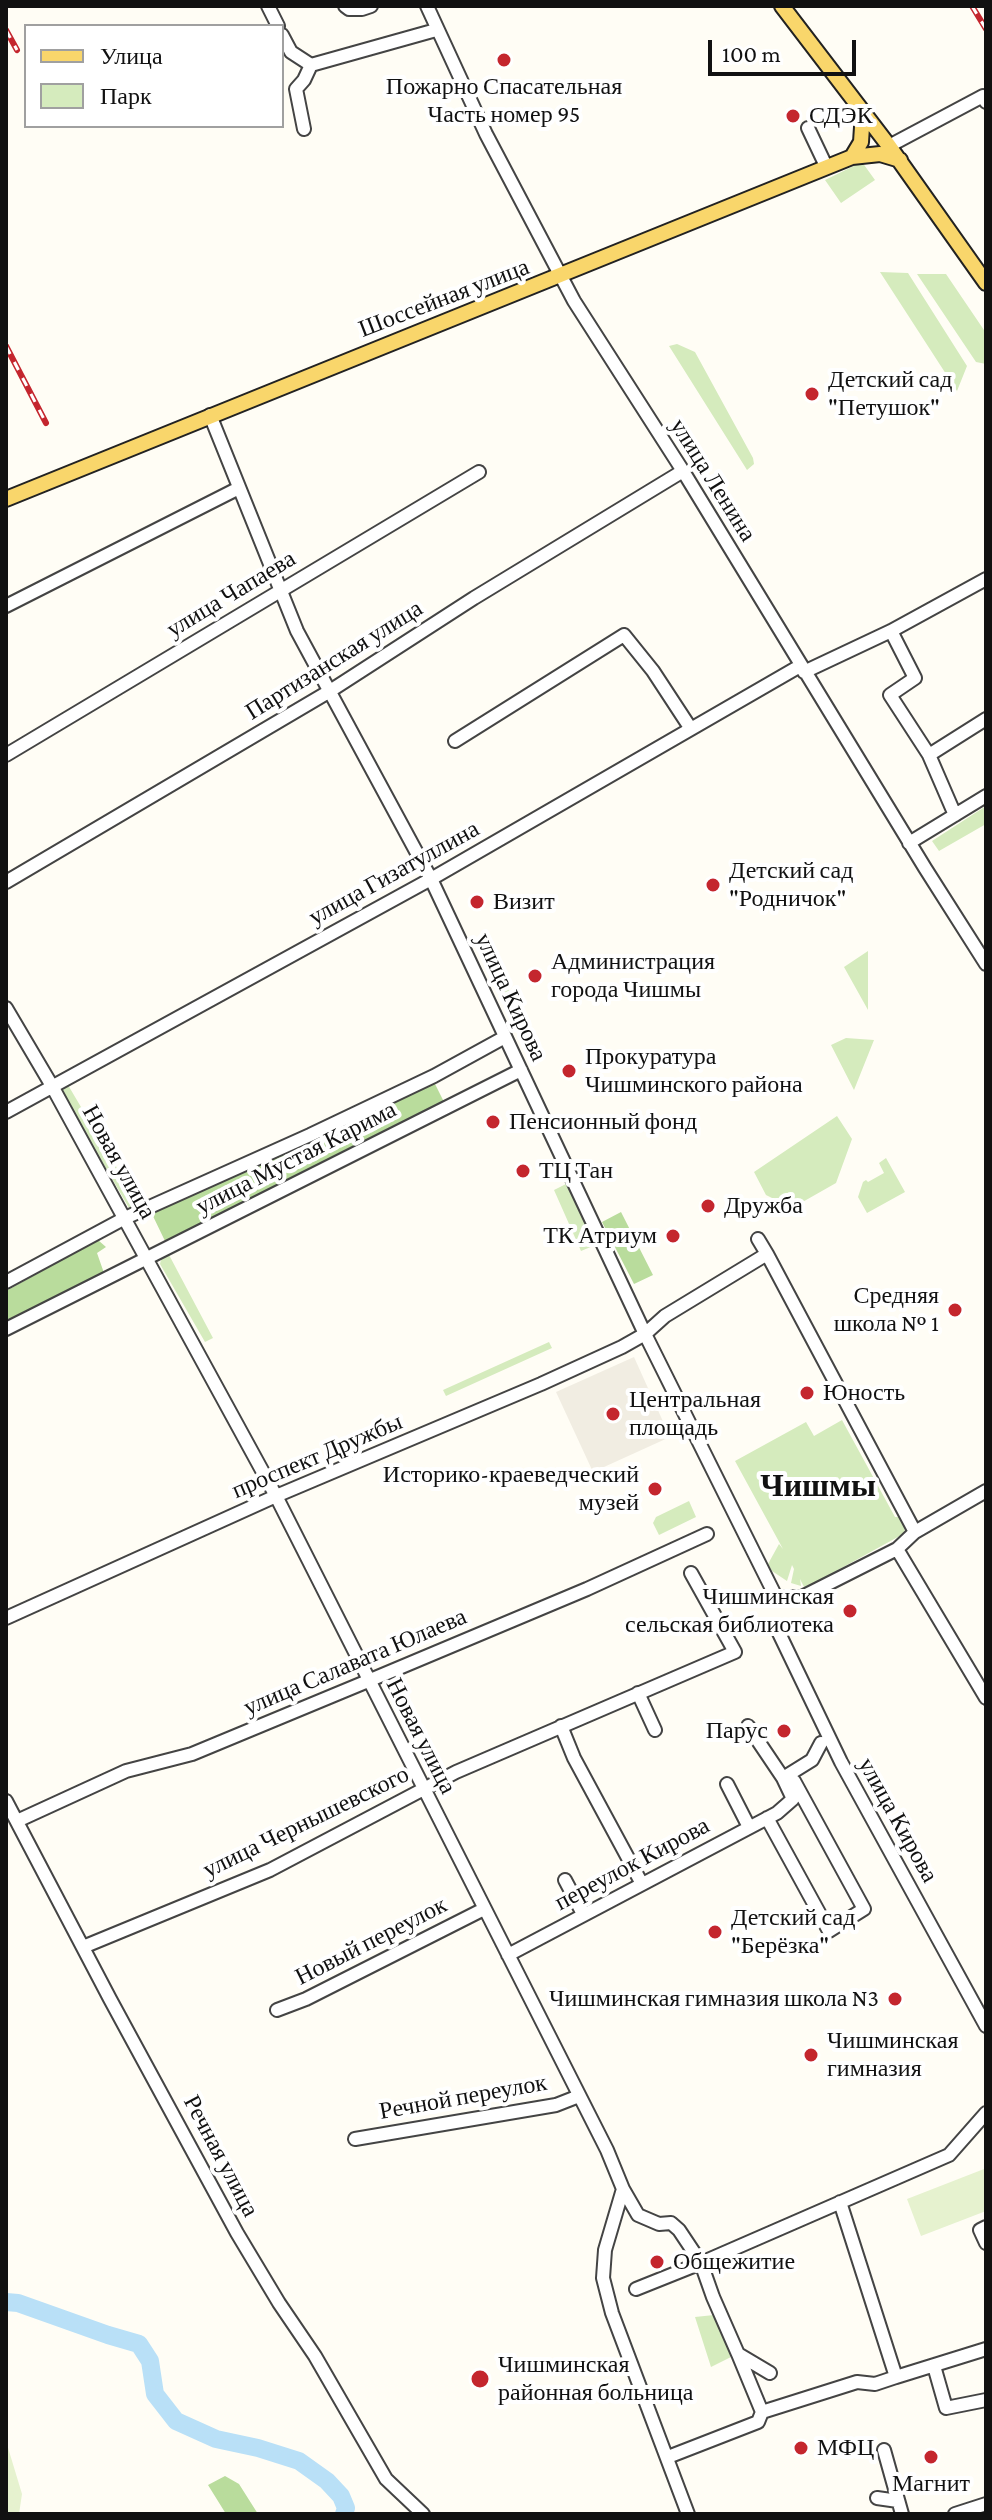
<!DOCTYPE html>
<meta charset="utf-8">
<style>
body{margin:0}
#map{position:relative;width:992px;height:2520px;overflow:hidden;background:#fffdf5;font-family:"Crimson Pro",serif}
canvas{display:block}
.frame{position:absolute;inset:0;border:8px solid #111;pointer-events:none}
.legend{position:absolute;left:24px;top:24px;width:260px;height:104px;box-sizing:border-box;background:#fff;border:2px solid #a0a0a0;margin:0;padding:10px 14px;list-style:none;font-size:24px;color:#111}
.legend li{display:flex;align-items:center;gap:16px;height:40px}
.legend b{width:40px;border:2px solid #a0a0a0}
.scale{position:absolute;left:708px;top:40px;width:148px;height:36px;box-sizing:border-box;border:4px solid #111;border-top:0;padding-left:10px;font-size:24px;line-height:28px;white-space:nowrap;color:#111;-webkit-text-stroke:6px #fff;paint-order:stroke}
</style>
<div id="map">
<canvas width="992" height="2520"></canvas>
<div class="frame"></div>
<ul class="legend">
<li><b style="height:10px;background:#f9d66b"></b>Улица</li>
<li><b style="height:22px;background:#d5ebbd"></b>Парк</li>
</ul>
<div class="scale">100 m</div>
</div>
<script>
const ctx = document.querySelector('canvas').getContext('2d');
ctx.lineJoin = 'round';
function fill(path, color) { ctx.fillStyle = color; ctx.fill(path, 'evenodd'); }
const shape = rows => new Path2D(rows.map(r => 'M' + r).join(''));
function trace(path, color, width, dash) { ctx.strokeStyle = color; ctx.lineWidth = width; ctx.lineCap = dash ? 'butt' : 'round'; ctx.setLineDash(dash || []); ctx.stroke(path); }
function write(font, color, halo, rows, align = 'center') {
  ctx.font = font + ' "Crimson Pro",serif'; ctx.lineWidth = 8; ctx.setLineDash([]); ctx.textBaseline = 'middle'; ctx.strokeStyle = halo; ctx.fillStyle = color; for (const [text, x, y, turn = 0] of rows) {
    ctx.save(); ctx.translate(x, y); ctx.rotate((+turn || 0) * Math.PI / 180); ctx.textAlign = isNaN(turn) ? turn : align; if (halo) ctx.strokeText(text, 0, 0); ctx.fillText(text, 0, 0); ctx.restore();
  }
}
fill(shape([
 [862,162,875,180,841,203,825,180],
 [880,272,908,273,967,366,957,391],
 [917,274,946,274,986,333,986,364,976,362],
 [677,344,695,352,753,458,754,464,747,470,669,346],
 [986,806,986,824,939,851,932,841],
 [868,951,868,1010,844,967],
 [494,960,523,1018,514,1024,509,1019,487,967],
 [846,1038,874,1040,854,1090,831,1045],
 [68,1085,140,1207,133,1210,129,1208,64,1096,63,1089],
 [837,1116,852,1139,836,1183,792,1208,766,1195,754,1172],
 [886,1158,905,1192,867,1213,858,1197,863,1182,866,1180,868,1182,884,1173,879,1163],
 [566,1184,571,1186,597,1240,593,1246,581,1251,554,1190],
 [168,1253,213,1338,205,1342,160,1264,162,1256],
 [549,1342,552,1348,446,1396,443,1390],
 [842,1420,895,1517,903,1517,905,1533,818,1581,804,1587,800,1579,801,1586,791,1583,794,1569,792,1565,787,1581,772,1571,768,1564,779,1544,783,1549,735,1461,806,1422,814,1436],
 [689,1501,696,1517,659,1535,653,1523,656,1517],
 [714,2315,731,2357,711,2367,695,2317]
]), '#d5ebbd');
fill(shape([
 [432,1078,444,1102,165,1241,151,1212],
 [621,1212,653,1275,634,1284,602,1222],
 [98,1240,106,1247,97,1253,104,1273,6,1323,6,1291],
 [225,2476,239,2484,258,2514,226,2514,208,2485]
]), '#b9dc9c');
fill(shape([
 [984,2169,986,2174,986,2211,921,2236,907,2199],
 [6,2441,22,2494,19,2514,6,2514]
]), '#e6f2cf');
fill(shape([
 [634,1357,670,1437,593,1472,556,1392]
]), '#f1ede2');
trace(shape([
 [6,2302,18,2303,108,2335,139,2344,150,2361,155,2394,176,2421,216,2439,258,2448,299,2461,327,2481,341,2496,346,2508,344,2514]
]), '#b9e0f7', 18);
const minor = shape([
 [268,6,278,26],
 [345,6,349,9,362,9,371,6],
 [427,6,486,134,574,301,683,471,925,868,986,964],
 [282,35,291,52,311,65,436,30],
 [808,128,826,166],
 [304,129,296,89,304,80,311,65],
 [889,146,983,96,986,102],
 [210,415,297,631,431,879,645,1334,776,1597,802,1597,897,1549,915,1532,986,1491],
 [6,606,239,488],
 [891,631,915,678,890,695,929,755,955,815],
 [804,672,891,631,986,579],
 [455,741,624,635,653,671,691,729],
 [6,755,479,472],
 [929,755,986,719],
 [909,843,986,796],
 [6,882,330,691,474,598,683,471],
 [6,1008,52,1086,276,1496,607,2150,623,2189,605,2250,603,2278,612,2313,688,2514],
 [6,1112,431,879,800,666],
 [767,1254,915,1532],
 [6,1282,125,1218,310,1135,434,1076,505,1037],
 [6,1329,521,1070],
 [897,1549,986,1698],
 [6,1618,276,1496,541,1384,622,1347,645,1334,665,1316,767,1254,758,1239],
 [778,1631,841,1762,986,2026],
 [638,1693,655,1730],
 [561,1726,574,1758,642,1884],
 [748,1726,783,1778],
 [727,1784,749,1827],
 [6,1801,110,1999,237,2233,279,2303,315,2356,386,2479,423,2514],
 [767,1818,829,1931,864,1909,794,1781,787,1786],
 [17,1821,126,1771,192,1754,368,1681,587,1589,707,1534],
 [565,1880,583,1914],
 [83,1947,270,1870,456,1772,735,1652,691,1573],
 [508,1955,777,1813,793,1799,783,1778,812,1760,821,1743],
 [277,2010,306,1999,484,1909],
 [355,2139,556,2105,579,2096],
 [623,2189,638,2215,659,2224,671,2223,679,2230,701,2263,713,2297,738,2354,770,2373],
 [840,2202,896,2377,986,2349],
 [986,2227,980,2230,986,2243],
 [636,2289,701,2263,949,2155,986,2113],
 [738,2354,762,2412,857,2382,875,2384,896,2377],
 [934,2366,946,2408,986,2400],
 [884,2450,902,2514],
 [668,2457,758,2422,762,2412],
 [877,2498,898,2501],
 [955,2514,986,2504]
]);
const major = shape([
 [782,6,889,146,986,283],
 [852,157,861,142,863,112],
 [6,499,852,157,880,154,900,160]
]);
trace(minor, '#444', 16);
trace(major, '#222', 18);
trace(minor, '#fff', 12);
trace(major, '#f9d66b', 14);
const rail = shape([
 [972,6,986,29],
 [6,30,17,50],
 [6,346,46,423]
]);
trace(rail, '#c4262e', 6);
trace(rail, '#fff', 3, [9]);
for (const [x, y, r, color] of [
 [504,60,8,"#c4262e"],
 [793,116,8,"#c4262e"],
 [812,394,8,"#c4262e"],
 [713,885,8,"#c4262e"],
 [477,902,8,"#c4262e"],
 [535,976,8,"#c4262e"],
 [569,1071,8,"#c4262e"],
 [493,1122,8,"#c4262e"],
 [523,1171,8,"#c4262e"],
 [708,1206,8,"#c4262e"],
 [673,1236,8,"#c4262e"],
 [955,1310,8,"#c4262e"],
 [807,1393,8,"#c4262e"],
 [613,1414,8,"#c4262e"],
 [655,1489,8,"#c4262e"],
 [850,1611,8,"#c4262e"],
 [784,1731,8,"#c4262e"],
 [715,1932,8,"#c4262e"],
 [895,1999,8,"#c4262e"],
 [811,2055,8,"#c4262e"],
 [657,2262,8,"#c4262e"],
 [480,2379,10,"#c4262e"],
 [801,2448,8,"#c4262e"],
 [931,2457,8,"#c4262e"]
]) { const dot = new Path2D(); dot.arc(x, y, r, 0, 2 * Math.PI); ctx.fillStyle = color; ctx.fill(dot); trace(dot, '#fff', 3); }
write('24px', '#111', '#fff', [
 ["Пожарно Спасательная",504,87,"center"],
 ["Часть номер 95",504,115,"center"],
 ["СДЭК",809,116],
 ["Детский сад",828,380],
 ["\"Петушок\"",828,408],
 ["Детский сад",729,871],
 ["\"Родничок\"",729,899],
 ["Визит",493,902],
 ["Администрация",551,962],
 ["города Чишмы",551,990],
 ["Прокуратура",585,1057],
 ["Чишминского района",585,1085],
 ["Пенсионный фонд",509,1122],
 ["ТЦ Тан",539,1171],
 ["Дружба",724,1206],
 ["ТК Атриум",657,1236,"right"],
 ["Средняя",939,1296,"right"],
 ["школа № 1",939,1324,"right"],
 ["Юность",823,1393],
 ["Центральная",629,1400],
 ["площадь",629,1428],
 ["Историко-краеведческий",639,1475,"right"],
 ["музей",639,1503,"right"],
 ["Чишминская",834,1597,"right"],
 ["сельская библиотека",834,1625,"right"],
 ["Парус",768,1731,"right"],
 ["Детский сад",731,1918],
 ["\"Берёзка\"",731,1946],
 ["Чишминская гимназия школа N3",879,1999,"right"],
 ["Чишминская",827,2041],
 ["гимназия",827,2069],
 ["Общежитие",673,2262],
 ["Чишминская",498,2365],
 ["районная больница",498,2393],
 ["МФЦ",817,2448],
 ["Магнит",931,2484,"center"]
], 'left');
write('24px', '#111', '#fff', [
 ["Шоссейная улица",444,298,-21],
 ["улица Ленина",713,480,58],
 ["улица Чапаева",231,594,-31],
 ["Партизанская улица",334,660,-32],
 ["улица Гизатуллина",394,873,-29],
 ["улица Кирова",511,997,65],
 ["улица Мустая Карима",296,1158,-27],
 ["Новая улица",119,1162,61],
 ["проспект Дружбы",317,1456,-23],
 ["улица Салавата Юлаева",355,1662,-23],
 ["Новая улица",421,1736,63],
 ["улица Кирова",898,1820,61],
 ["улица Чернышевского",306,1822,-26],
 ["переулок Кирова",632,1864,-28],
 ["Новый переулок",371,1941,-27],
 ["Речной переулок",463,2097,-10],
 ["Речная улица",221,2156,62]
]);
write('bold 32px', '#111', '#fff', [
 ["Чишмы",818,1486]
]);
</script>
